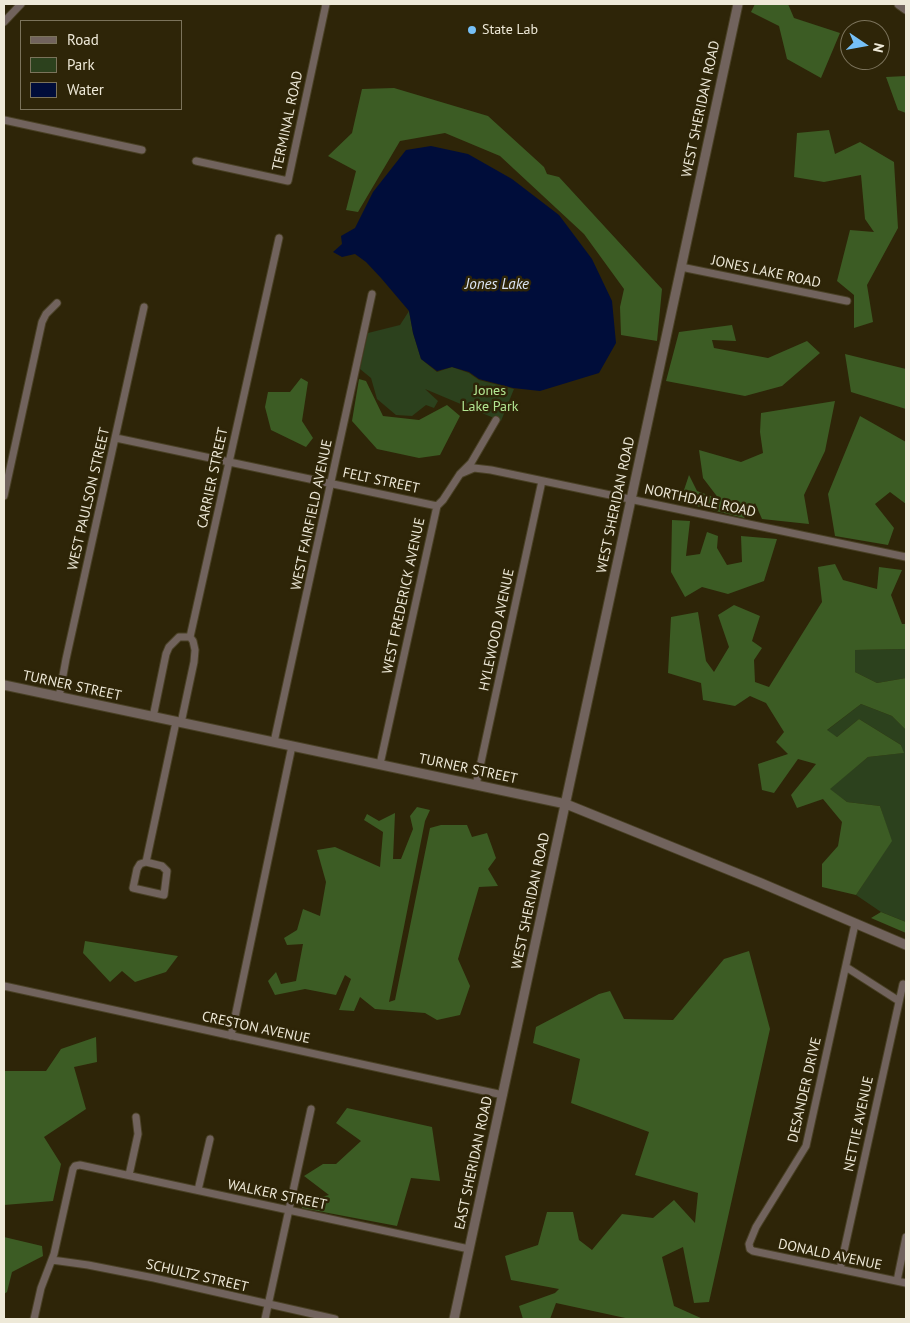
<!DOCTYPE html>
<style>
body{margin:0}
#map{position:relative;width:910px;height:1323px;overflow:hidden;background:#2e2508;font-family:"PT Sans",sans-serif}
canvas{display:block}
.frame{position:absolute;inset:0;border:5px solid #eee9d8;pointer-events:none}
.legend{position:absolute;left:20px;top:20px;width:162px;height:90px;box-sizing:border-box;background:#2e2508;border:1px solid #7b735b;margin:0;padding:6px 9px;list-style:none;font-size:15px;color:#eee9d8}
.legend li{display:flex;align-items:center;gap:10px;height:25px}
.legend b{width:25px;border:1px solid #7b735b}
.north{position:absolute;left:840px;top:20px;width:50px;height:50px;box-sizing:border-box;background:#2e2508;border:1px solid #7b735b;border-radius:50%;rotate:102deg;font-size:14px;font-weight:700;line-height:20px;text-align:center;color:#eee9d8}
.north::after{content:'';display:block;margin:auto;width:18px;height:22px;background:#76c0f7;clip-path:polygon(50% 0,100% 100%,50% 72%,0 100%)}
</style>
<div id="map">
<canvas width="910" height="1323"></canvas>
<div class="frame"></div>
<ul class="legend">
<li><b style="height:6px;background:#71635d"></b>Road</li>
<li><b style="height:14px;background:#2c411d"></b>Park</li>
<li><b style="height:14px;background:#000d3a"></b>Water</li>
</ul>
<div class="north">N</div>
</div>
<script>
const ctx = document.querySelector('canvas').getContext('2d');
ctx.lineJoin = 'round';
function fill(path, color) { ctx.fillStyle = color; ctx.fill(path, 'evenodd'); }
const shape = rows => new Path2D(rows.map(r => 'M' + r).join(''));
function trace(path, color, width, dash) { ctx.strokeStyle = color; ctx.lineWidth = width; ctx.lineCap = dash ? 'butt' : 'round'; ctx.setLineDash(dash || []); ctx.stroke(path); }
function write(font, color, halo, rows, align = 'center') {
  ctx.font = font + ' "PT Sans",sans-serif'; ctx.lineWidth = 5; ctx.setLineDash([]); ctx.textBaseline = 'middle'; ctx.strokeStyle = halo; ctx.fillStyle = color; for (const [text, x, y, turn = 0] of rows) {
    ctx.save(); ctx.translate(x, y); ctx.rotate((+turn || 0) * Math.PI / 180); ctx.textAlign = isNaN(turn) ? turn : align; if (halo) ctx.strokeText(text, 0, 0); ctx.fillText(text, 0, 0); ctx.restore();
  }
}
fill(shape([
 [409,311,413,333,421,359,437,372,452,367,469,373,479,380,514,389,501,421,425,389,438,401,434,408,426,405,412,416,396,415,377,399,371,378,360,369,368,333,400,325],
 [906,649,906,678,877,683,855,672,855,650],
 [861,704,892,716,906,730,906,922,881,912,856,895,891,841,880,806,847,802,829,789,868,757,903,753,901,745,859,719,837,737,826,731]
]), '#2c411d');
fill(shape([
 [755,4,788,4,794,18,840,33,821,78,787,59,779,26,751,12],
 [906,76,906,113,898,110,886,77],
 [394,88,488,116,544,167,547,174,559,177,662,289,657,341,621,335,620,307,624,289,584,234,500,156,445,133,400,141,358,212,346,210,356,171,328,156,352,133,362,89],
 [829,130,835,154,860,142,894,162,898,228,867,285,873,322,854,328,854,295,837,281,850,230,874,232,865,219,861,175,824,182,794,177,797,133],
 [732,325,736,341,712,340,714,348,768,358,807,341,820,353,782,386,745,396,666,381,679,332],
 [845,354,906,369,906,409,851,392],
 [301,378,308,382,302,421,313,438,306,447,271,430,265,407,268,392,290,392],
 [359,379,366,381,383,416,419,420,447,405,460,416,440,455,419,458,377,449,352,421],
 [835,401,825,451,804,495,809,524,762,519,755,503,744,518,680,502,689,475,697,491,719,499,703,478,699,450,741,462,763,453,760,432,761,413],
 [860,416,906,442,906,504,890,492,875,504,894,528,888,545,835,536,828,494],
 [672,520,690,521,686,556,700,554,707,532,718,536,717,548,727,565,742,562,741,536,777,539,764,581,728,594,702,587,685,597,671,572],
 [835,564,843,580,877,589,879,567,902,570,891,595,902,624,906,624,906,649,855,650,855,672,877,683,906,678,906,730,892,716,861,704,827,730,837,737,859,719,901,745,904,753,868,757,830,789,847,802,880,806,892,841,856,895,822,887,822,864,838,846,842,822,823,799,797,808,791,795,816,764,798,759,774,793,762,790,758,764,788,754,776,742,784,732,766,703,750,696,735,706,703,700,701,683,668,673,671,617,698,612,706,661,714,672,729,647,718,615,734,605,760,616,752,641,762,648,754,660,755,682,769,687,822,602,818,567],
 [417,807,430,810,425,821,389,1002,395,1000,430,828,441,825,467,825,472,837,487,833,496,858,488,869,498,886,479,887,458,959,470,986,460,1015,437,1020,425,1013,375,1009,360,997,354,1011,339,1010,351,979,345,975,336,995,305,989,275,995,268,981,276,972,281,984,296,981,303,944,287,945,284,938,297,930,303,909,320,916,326,882,317,850,335,847,380,867,383,832,364,820,367,814,379,821,395,813,393,859,401,859,413,829,410,816],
 [881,912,906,922,906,933,871,918],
 [85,941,178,956,166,972,135,982,122,971,110,982,83,953],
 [749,951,770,1029,709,1302,694,1303,683,1247,662,1257,674,1306,703,1319,630,1319,556,1303,550,1319,523,1319,519,1306,555,1293,559,1289,511,1280,505,1256,538,1245,547,1212,573,1212,579,1240,592,1250,622,1214,653,1218,674,1200,695,1223,698,1193,635,1175,649,1132,571,1103,580,1059,533,1043,536,1027,599,994,610,991,624,1019,673,1020,724,959],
 [96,1037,97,1062,74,1067,86,1109,44,1137,61,1164,53,1201,4,1205,4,1071,46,1071,61,1049],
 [347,1108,432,1127,440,1181,411,1178,397,1226,302,1208,302,1202,329,1195,304,1176,323,1164,336,1164,361,1141,336,1123],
 [4,1237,42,1246,43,1256,12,1272,7,1292,4,1294]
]), '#3c5c24');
fill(shape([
 [431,146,468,154,512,179,559,215,592,259,612,301,616,343,599,373,540,391,513,388,479,379,469,372,452,367,437,371,421,359,413,333,409,311,381,278,366,262,355,254,342,257,333,252,342,244,341,236,355,228,373,192,406,150]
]), '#000d3a');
const minor = shape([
 [4,22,21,4],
 [4,120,142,150],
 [196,161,288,181,326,4],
 [681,267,847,301],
 [116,438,437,506],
 [460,474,474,468,491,470,906,557],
 [4,496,42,322,46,314,57,303],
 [59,697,66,659,144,307],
 [153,717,166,654,169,647,179,637,190,637],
 [181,723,194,662,195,650,193,641,190,637,279,238],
 [274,742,372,294],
 [380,764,437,506,443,500,460,474,471,463,496,420],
 [476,785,542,481],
 [146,862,162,866,167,871,164,895,133,888,137,869,140,864,146,862,176,722],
 [855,924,806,1146,756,1227,749,1244,750,1249,753,1251,906,1283],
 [846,967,899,1001],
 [4,986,503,1095],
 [231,1036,292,746],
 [129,1175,138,1134,136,1117],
 [198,1190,210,1139],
 [52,1260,88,1265,154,1278,335,1319],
 [840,1269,903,984],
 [897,1281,906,1237],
 [34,1319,41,1288,54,1254,73,1169,75,1166,80,1165,469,1249],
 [265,1319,311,1109]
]);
const tertiary = shape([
 [899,4,906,9],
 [4,685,566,804,761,883,906,945],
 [454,1319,738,4]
]);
trace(minor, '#494025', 9);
trace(tertiary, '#494025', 11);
trace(minor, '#71635d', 7);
trace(tertiary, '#71635d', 9);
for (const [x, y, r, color] of [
 [472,30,5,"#76c0f7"]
]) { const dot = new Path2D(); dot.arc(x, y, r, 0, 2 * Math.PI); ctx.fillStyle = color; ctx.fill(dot); trace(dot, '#2e2508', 2); }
write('14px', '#eee9d8', '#2e2508', [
 ["State Lab",482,30]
], 'left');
write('14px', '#eee9d8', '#2e2508', [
 ["WEST SHERIDAN ROAD",701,109,-78],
 ["TERMINAL ROAD",288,121,-78],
 ["JONES LAKE ROAD",766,272,12],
 ["CARRIER STREET",213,478,-78],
 ["FELT STREET",381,481,12],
 ["WEST PAULSON STREET",89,499,-77],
 ["NORTHDALE ROAD",700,501,12],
 ["WEST SHERIDAN ROAD",616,505,-78],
 ["WEST FAIRFIELD AVENUE",312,515,-78],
 ["WEST FREDERICK AVENUE",404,596,-78],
 ["HYLEWOOD AVENUE",497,630,-78],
 ["TURNER STREET",72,686,12],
 ["TURNER STREET",468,769,12],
 ["WEST SHERIDAN ROAD",531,901,-78],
 ["CRESTON AVENUE",256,1028,12],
 ["DESANDER DRIVE",805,1090,-77],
 ["NETTIE AVENUE",859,1124,-78],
 ["EAST SHERIDAN ROAD",474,1163,-78],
 ["WALKER STREET",277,1195,12],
 ["DONALD AVENUE",830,1255,12],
 ["SCHULTZ STREET",197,1276,13]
]);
write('14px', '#b3e693', '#2e2508', [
 ["Jones",490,391],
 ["Lake Park",490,407]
]);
write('italic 15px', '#dce5f5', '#2e2508', [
 ["Jones Lake",497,285]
]);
</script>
